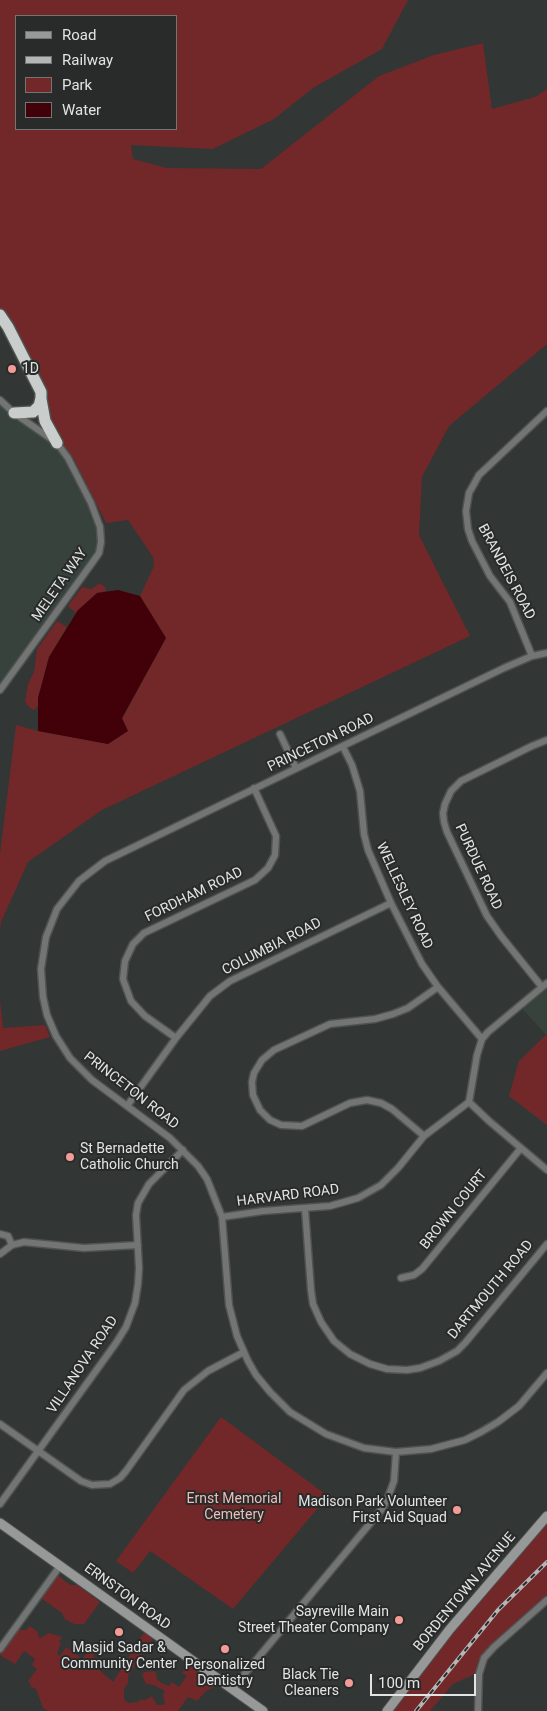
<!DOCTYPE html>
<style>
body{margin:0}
#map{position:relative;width:547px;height:1711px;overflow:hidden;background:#323634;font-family:Roboto,sans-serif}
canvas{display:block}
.legend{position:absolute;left:15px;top:15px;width:162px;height:115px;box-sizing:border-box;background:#282b2a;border:1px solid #727574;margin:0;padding:6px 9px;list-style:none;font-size:15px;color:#e2e4e3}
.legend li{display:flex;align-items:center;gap:10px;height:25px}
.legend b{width:25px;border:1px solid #727574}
.scale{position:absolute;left:370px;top:1674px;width:106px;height:22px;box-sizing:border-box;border:2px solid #e2e4e3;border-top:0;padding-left:6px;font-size:15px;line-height:18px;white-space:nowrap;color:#e2e4e3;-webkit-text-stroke:4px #282b2a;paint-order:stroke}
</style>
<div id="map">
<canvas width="547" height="1711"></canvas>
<ul class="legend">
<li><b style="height:6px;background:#969998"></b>Road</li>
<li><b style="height:6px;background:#b4b6b5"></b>Railway</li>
<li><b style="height:14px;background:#722829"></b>Park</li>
<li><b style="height:14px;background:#420108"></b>Water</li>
</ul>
<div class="scale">100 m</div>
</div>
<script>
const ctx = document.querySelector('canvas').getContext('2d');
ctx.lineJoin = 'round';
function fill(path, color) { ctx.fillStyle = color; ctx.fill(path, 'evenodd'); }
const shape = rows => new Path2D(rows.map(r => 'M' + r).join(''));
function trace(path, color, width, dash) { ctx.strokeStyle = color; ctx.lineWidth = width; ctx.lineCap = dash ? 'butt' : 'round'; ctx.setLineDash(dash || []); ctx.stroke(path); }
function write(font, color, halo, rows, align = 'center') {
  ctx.font = font + ' Roboto,sans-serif'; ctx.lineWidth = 4; ctx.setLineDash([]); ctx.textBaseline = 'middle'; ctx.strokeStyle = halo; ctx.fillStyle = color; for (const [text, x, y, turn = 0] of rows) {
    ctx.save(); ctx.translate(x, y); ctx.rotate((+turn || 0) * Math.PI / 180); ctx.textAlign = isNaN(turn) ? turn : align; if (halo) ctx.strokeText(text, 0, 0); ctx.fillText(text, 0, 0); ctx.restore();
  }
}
fill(shape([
 [0,400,57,443,100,527,99,553,0,689],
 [547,983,547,1125,509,1096,519,1061,546,1035,520,1006]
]), '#38423d');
fill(shape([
 [0,0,408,0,382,49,313,88,274,119,213,149,131,145,133,159,167,168,261,169,379,76,434,55,483,43,492,109,535,97,547,89,547,344,449,426,422,477,419,535,470,636,102,810,28,862,1,922,0,932,0,854,16,725,38,731,108,744,128,731,122,719,166,638,140,596,154,566,153,557,128,520,106,523,74,459,46,420,41,377,6,313,0,311],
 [16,16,176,16,176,129,16,129],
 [100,583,105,587,106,591,97,593,76,613,68,606,82,587,91,589],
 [57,621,67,627,49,657,38,698,38,706,34,710,30,708,25,702,28,684,34,672,37,649],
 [0,1000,3,1028,45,1025,50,1037,0,1051],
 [546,1035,547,1035,547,1125,509,1096,519,1061],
 [221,1417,328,1496,233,1609,150,1551,133,1573,116,1561],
 [547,1516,547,1600,490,1650,475,1674,453,1684,430,1711,387,1711],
 [55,1572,66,1582,71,1585,77,1585,100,1602,84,1624,74,1624,65,1619,62,1613,38,1596],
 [30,1626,38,1632,38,1636,41,1638,49,1633,62,1637,59,1642,61,1643,57,1654,60,1656,66,1647,82,1659,94,1645,98,1648,93,1656,101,1662,97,1668,113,1682,147,1628,156,1634,128,1676,128,1683,124,1689,124,1697,125,1701,129,1703,138,1702,140,1700,145,1700,152,1696,157,1705,162,1705,165,1703,163,1695,165,1691,154,1685,146,1684,142,1675,144,1672,154,1671,156,1673,157,1679,161,1683,169,1686,172,1682,179,1687,187,1676,182,1673,191,1659,220,1680,214,1687,206,1691,197,1701,188,1697,178,1711,48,1711,43,1708,36,1689,30,1686,31,1684,28,1681,37,1669,32,1665,35,1659,24,1651,15,1664,0,1655,0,1649,16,1627,21,1630,26,1630]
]), '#722829');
fill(shape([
 [118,590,140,596,166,638,122,718,128,731,108,744,38,731,38,698,49,657,78,610,97,593]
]), '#420108');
const street = shape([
 [0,400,14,413,57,443,68,458,91,503,100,527,101,542,99,553,92,563,0,690],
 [547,653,532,656,504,668,105,861,79,881,57,909,46,937,41,969,43,997,47,1015,56,1036,70,1058,92,1080,170,1138,198,1166,207,1179,222,1217,229,1305,237,1336,248,1361,256,1375,270,1392,290,1412,326,1434,364,1448,396,1452,431,1449,465,1440,481,1432,498,1422,519,1406,547,1373],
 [532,656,510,602,490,576,472,541,468,529,466,511,469,493,479,475,547,411],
 [280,734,296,768],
 [343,747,352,765,360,791,364,834,368,850,391,903,422,964,438,987,482,1039],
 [542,987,501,936,487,916,447,832,444,822,443,813,445,804,451,791,461,781,532,746,547,740],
 [176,1038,145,1016,131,1001,123,979,125,961,133,944,144,933,255,880,268,868,275,855,276,836,254,788],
 [469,1102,489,1121,547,1170],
 [127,1106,176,1038,210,996,230,981,391,903],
 [424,1136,392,1109,381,1103,367,1100,350,1103,302,1126,281,1125,270,1120,260,1110,253,1095,252,1082,254,1073,262,1060,274,1050,330,1024,375,1019,393,1014,408,1008,438,987],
 [305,1209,311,1290,313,1304,321,1322,334,1341,350,1354,370,1364,387,1369,407,1370,420,1368,439,1361,457,1351,465,1343,547,1244],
 [222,1217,263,1211,330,1206,358,1198,381,1185,398,1168,424,1136,469,1102,477,1055,482,1039,488,1032,547,983],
 [0,1234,8,1236,12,1245],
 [0,1254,12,1245,24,1242,84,1248,138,1245],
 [401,1278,414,1275,422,1269,521,1148],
 [0,1424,81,1481,92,1485,110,1484,120,1478,126,1471,184,1390,208,1371,244,1352],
 [0,1504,116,1343,126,1327,135,1303,138,1284,139,1268,136,1215,138,1203,149,1184,183,1150],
 [0,1649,60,1566],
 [232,1689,382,1509,387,1500,394,1481,396,1452],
 [478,1711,479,1674,484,1658,494,1647,547,1600]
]);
const secondary = shape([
 [0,1523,263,1711],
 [387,1711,450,1629,547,1516]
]);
const highway = shape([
 [0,315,8,327,41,392,41,398,39,406,33,412,14,413],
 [41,399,45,421,57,443]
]);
trace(street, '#4e5250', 9);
trace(secondary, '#4e5250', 11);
trace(highway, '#4e5250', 14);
trace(street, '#737574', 6);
trace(secondary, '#969998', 9);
trace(highway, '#c9cdcb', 11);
const rail = shape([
 [416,1711,498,1610,547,1562]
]);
trace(rail, '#b4b6b5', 4);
trace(rail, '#282b2a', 2, [5.5]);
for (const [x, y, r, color] of [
 [12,369,5,"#f59b97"],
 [70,1157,5,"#f59b97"],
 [457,1510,5,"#f59b97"],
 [399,1620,5,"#f59b97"],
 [119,1632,5,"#f59b97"],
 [225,1649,5,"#f59b97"],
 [349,1683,5,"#f59b97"]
]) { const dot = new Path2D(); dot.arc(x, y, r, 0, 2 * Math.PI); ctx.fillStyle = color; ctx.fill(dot); trace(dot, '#282b2a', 2); }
write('14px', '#e2e4e3', '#282b2a', [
 ["1D",22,369,"left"],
 ["St Bernadette",80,1149,"left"],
 ["Catholic Church",80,1165,"left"],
 ["Madison Park Volunteer",447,1502],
 ["First Aid Squad",447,1518],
 ["Sayreville Main",389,1612],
 ["Street Theater Company",389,1628],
 ["Masjid Sadar &",119,1648,"center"],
 ["Community Center",119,1664,"center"],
 ["Personalized",225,1665,"center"],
 ["Dentistry",225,1681,"center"],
 ["Black Tie",339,1675],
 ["Cleaners",339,1691]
], 'right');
write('14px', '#e2e4e3', '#282b2a', [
 ["BRANDEIS ROAD",506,572,62],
 ["MELETA WAY",60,585,-55],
 ["PRINCETON ROAD",321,743,-26],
 ["PURDUE ROAD",478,867,65],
 ["FORDHAM ROAD",194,895,-26],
 ["WELLESLEY ROAD",404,896,65],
 ["COLUMBIA ROAD",272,947,-27],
 ["PRINCETON ROAD",131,1091,38],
 ["HARVARD ROAD",288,1196,-7],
 ["BROWN COURT",454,1210,-51],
 ["DARTMOUTH ROAD",491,1290,-50],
 ["VILLANOVA ROAD",83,1365,-56],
 ["BORDENTOWN AVENUE",465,1592,-50],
 ["ERNSTON ROAD",127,1597,36]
]);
write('14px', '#efbcb8', '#282b2a', [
 ["Ernst Memorial",234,1499],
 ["Cemetery",234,1515]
]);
</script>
